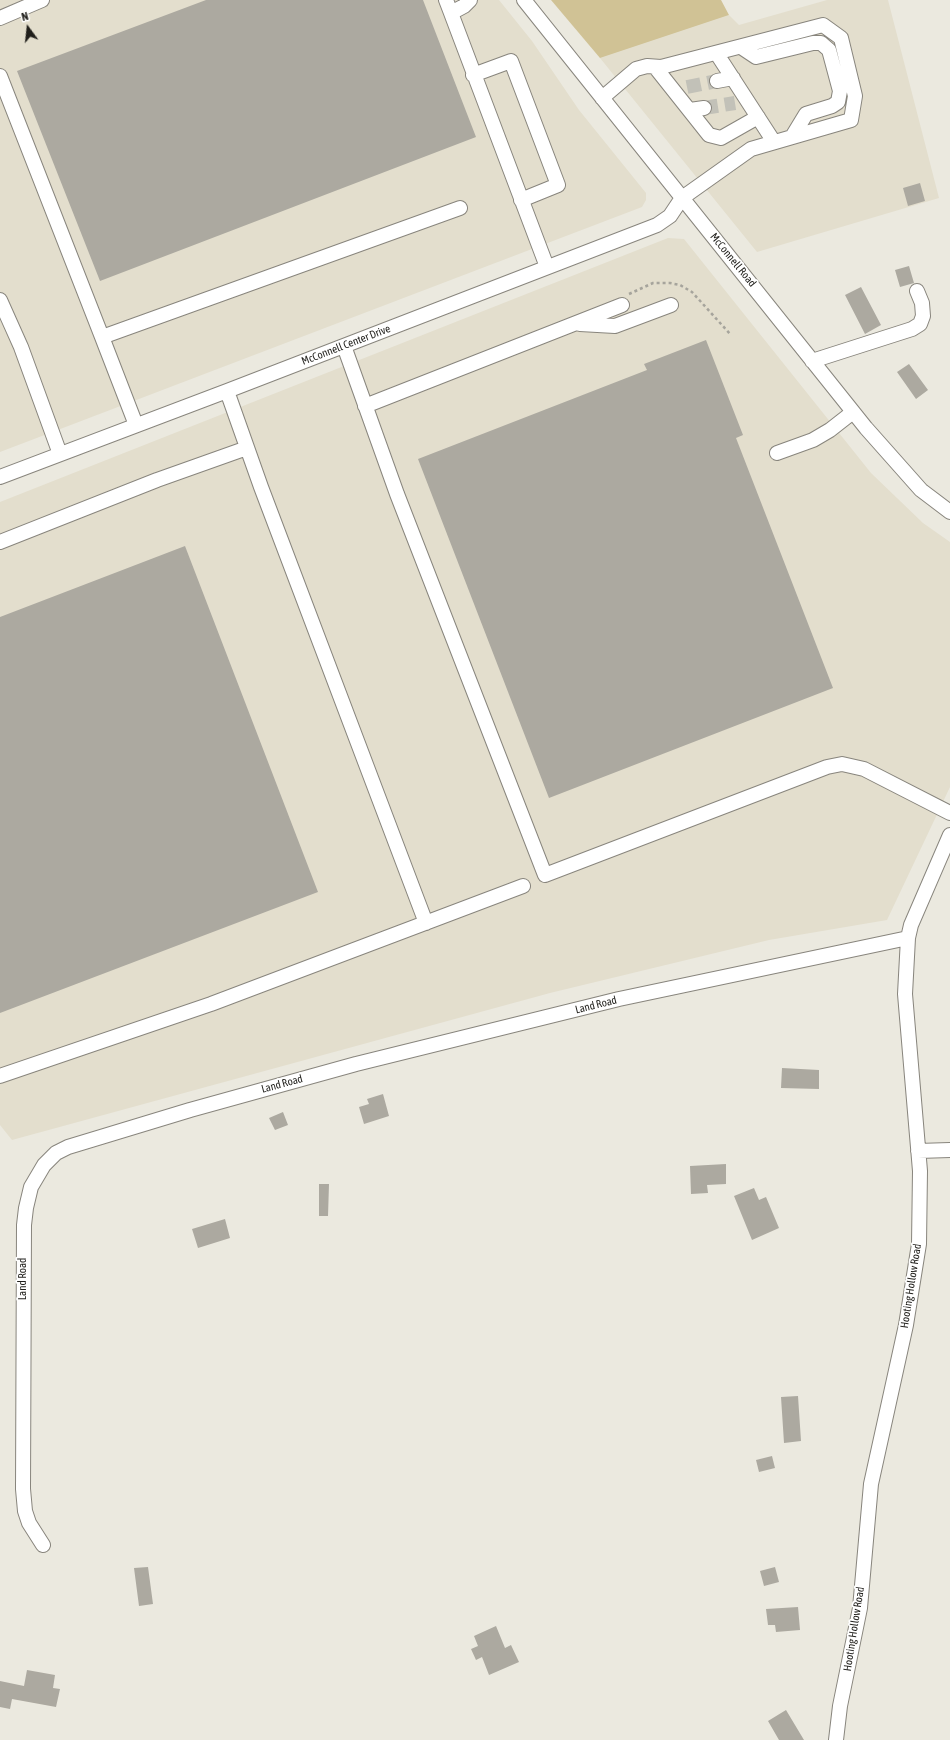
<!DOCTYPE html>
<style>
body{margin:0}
#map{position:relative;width:950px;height:1740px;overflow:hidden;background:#ebe9df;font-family:"Asap Condensed",sans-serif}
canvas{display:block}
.north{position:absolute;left:8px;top:8px;width:40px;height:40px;-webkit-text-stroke:3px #fff;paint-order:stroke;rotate:345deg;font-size:11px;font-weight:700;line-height:16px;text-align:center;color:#201f1b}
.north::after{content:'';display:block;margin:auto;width:14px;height:18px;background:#201f1b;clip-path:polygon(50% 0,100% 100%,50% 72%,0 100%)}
</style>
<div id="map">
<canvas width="950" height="1740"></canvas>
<div class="north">N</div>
</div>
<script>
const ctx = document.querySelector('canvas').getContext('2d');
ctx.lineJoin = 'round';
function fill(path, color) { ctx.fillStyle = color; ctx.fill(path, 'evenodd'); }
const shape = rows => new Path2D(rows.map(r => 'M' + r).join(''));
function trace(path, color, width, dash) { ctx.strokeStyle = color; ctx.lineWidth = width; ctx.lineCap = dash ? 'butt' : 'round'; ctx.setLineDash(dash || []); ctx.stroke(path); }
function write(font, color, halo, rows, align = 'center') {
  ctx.font = font + ' "Asap Condensed",sans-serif'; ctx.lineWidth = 3.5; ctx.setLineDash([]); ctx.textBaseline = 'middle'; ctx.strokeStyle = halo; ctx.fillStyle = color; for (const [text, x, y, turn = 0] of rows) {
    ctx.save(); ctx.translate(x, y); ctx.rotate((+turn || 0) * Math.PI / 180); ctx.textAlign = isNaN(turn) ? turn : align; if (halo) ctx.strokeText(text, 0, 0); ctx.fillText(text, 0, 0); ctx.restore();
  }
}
fill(shape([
 [0,0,499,0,532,41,579,110,646,193,646,200,642,207,0,452],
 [827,0,888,0,939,198,757,252,600,58,729,15,739,25],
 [668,238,684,239,871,473,923,523,950,542,950,787,887,920,769,940,550,993,12,1140,0,1125,0,502]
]), '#e3decd');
fill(shape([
 [551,0,721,0,729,15,600,58]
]), '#d0c295');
fill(shape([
 [206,0,423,0,476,137,100,281,17,71],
 [920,183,925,201,908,206,903,188],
 [909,266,914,283,900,287,895,270],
 [861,287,881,325,865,334,845,295],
 [706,340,743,435,736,438,833,688,549,798,418,459,647,370,644,364],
 [909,364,928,390,916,399,897,372],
 [185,546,318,892,0,1013,0,617],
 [782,1068,819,1070,819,1089,781,1088],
 [383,1094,389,1116,364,1124,359,1107,369,1104,367,1099],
 [283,1112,288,1125,275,1130,269,1118],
 [726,1164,726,1184,707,1185,708,1193,691,1194,690,1166],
 [319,1184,329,1184,328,1216,319,1216],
 [754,1188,759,1200,766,1197,779,1228,752,1240,734,1196],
 [225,1219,230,1238,198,1248,192,1229],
 [798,1396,801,1441,784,1443,781,1397],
 [772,1456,775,1468,759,1472,756,1460],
 [148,1567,153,1604,139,1606,134,1568],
 [775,1567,779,1582,764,1586,760,1571],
 [798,1607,800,1630,776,1632,775,1625,768,1625,766,1609],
 [496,1626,505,1648,511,1645,519,1662,489,1675,482,1657,476,1660,471,1649,478,1646,474,1636],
 [27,1670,55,1675,53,1688,60,1689,56,1707,12,1699,10,1709,0,1707,0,1681,24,1686],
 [786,1710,804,1740,779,1740,768,1721]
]), '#aca9a0');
trace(shape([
 [687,87,717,81],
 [704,108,735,103]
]), '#c2c1b8', 14, [14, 7]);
const minor = shape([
 [446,0,451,13],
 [470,0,464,6,451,13,547,267],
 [524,0,866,428,921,490,950,512],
 [0,18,42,0],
 [741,47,756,57,813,43,821,43,829,50,840,91,838,102,832,106,806,114,792,137],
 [717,54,774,142],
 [655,67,709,135,721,138,758,117],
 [473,75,511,61,558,185,521,200],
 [0,76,102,337],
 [717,81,733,78],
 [690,110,704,108],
 [0,300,21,347,60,454],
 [580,324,615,326,671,305],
 [344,346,397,494,545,875,827,767,842,764,864,769,950,813],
 [812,361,912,329,920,324,923,316,922,303,917,291],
 [227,391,261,487,426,923],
 [365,406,622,305],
 [136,425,102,337,460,208],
 [777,453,813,440,830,430,853,412],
 [0,477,227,391,657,225,670,216,682,198,751,149,851,120,855,96,841,38,823,25,661,67,647,66,636,69,602,98],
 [0,542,157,480,247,448],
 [0,1076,211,1004,523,886],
 [918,1151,950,1150],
 [43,1545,29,1523,25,1511,23,1489,24,1225,26,1208,31,1187,44,1165,56,1153,68,1147,190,1110,356,1064,619,999,908,938],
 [836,1740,840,1706,860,1608,871,1484,906,1325,919,1244,920,1171,905,994,908,938,911,925,950,835]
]);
trace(minor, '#88857d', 16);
trace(shape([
 [629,294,653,283,670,283,680,285,692,292,731,335]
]), '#a6a49c', 2.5, [3, 3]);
trace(minor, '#fff', 14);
write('11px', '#201f1b', '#fff', [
 ["McConnell Road",733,260,51],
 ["McConnell Center Drive",346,345,-21],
 ["Land Road",596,1005,-14],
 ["Land Road",282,1084,-15],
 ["Land Road",23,1279,-90],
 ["Hooting Hollow Road",911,1286,-81],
 ["Hooting Hollow Road",854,1629,-81]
]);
</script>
